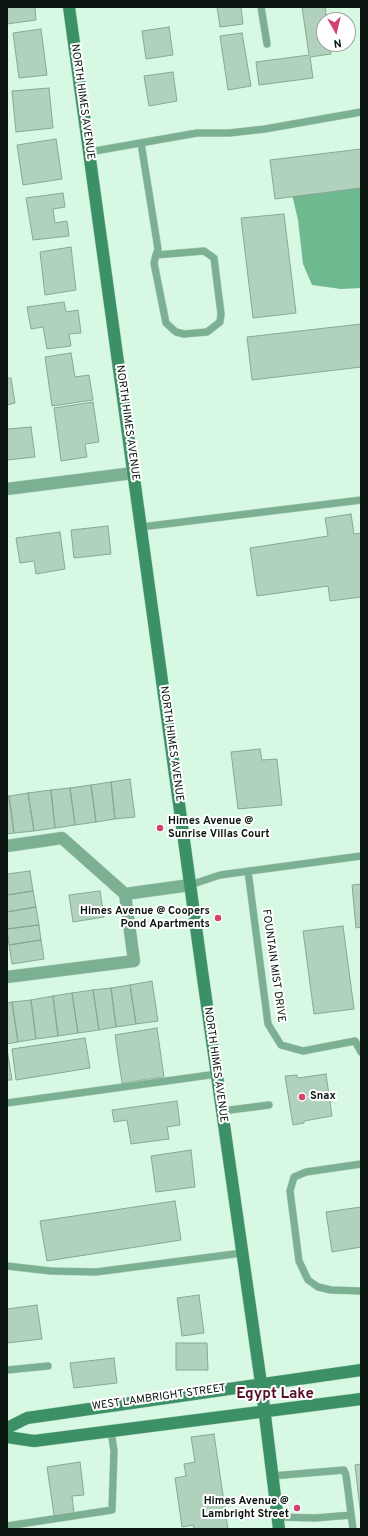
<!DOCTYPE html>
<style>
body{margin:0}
#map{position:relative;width:368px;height:1536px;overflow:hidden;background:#d7f9e4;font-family:Overpass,sans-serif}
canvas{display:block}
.frame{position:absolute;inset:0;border:8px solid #09150e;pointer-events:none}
.north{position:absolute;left:316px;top:12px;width:40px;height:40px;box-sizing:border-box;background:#fff;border:1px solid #9da19f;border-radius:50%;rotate:172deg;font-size:11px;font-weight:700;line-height:16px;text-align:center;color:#09150e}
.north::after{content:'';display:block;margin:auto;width:14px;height:18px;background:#d1436a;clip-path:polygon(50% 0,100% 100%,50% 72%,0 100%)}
</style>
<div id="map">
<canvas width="368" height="1536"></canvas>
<div class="frame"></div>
<div class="north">N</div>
</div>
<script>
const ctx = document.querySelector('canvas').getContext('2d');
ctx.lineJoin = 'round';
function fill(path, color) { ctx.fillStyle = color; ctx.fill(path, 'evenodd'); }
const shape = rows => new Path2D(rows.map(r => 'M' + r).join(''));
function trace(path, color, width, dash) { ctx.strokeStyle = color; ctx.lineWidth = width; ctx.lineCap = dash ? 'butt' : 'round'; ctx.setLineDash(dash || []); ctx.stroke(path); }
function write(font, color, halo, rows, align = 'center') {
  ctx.font = font + ' Overpass,sans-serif'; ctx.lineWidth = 4; ctx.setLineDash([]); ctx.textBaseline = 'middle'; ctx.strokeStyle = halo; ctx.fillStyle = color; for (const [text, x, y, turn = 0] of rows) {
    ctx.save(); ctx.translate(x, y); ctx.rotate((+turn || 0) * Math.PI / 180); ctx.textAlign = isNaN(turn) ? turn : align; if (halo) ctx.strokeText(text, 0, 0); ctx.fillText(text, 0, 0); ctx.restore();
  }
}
fill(shape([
 [361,177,361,288,341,289,312,285,303,264,298,220,291,190]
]), '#6eb98f');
const building = shape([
 [7,7,35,7,36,20,7,24,7,7],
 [217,7,241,7,243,24,220,27,217,7],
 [302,7,325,7,327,20,324,20,324,44,330,44,331,54,310,57,313,78,259,85,256,62,309,55,302,7],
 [169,27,173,55,146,59,142,31,169,27],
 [41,29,47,75,19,78,13,33,41,29],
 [242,33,251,86,228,90,220,36,242,33],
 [173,72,177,101,149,106,144,76,173,72],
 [49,88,53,128,16,132,12,91,49,88],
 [56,139,62,179,23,185,17,145,56,139],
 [361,149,361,188,275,199,270,160,361,149],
 [63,193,65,207,53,209,55,223,67,221,69,236,33,240,26,198,63,193],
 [284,214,296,313,253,318,241,218,284,214],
 [71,247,76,290,45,295,40,252,71,247],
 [64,302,66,312,78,310,81,333,69,334,71,346,47,349,43,327,31,329,27,307,64,302],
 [361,324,361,367,252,380,247,337,361,324],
 [71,353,75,377,89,375,93,400,52,406,45,357,71,353],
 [7,378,11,378,15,403,7,405,7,378],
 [93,402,99,442,85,444,87,457,61,461,54,408,93,402],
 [31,427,35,457,7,460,7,429,31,427],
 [351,514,354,534,361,533,361,597,330,601,328,586,257,596,250,548,328,536,325,518,351,514],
 [108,526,111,554,74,558,71,530,108,526],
 [60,532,65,569,36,574,34,561,20,563,16,538,60,532],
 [260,749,262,760,277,759,282,805,238,809,231,752,260,749],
 [130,779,135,817,115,819,111,782,130,779],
 [111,782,115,819,96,822,91,785,111,782],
 [91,785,96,822,75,825,70,788,91,785],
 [70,788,75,825,55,828,51,790,70,788],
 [51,790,55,828,34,831,28,793,51,790],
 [28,793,34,831,14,833,9,796,28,793],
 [7,796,9,796,14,833,7,834,7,796],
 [30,871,33,891,7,895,7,874,30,871],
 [361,884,361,927,356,928,352,885,361,884],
 [33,891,36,907,7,912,7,895,33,891],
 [100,891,104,917,73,922,69,895,100,891],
 [36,907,39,925,7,929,7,912,36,907],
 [39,925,41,940,9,945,7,929,39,925],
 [343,926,354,1009,314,1014,303,931,343,926],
 [41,940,44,959,12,964,9,945,41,940],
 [152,981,158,1021,136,1024,130,985,152,981],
 [130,985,136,1024,116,1027,111,988,130,985],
 [111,988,116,1027,99,1030,93,990,111,988],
 [93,990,99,1030,78,1033,72,993,93,990],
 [72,993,78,1033,58,1036,53,996,72,993],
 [53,996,58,1036,36,1039,31,1000,53,996],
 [31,1000,36,1039,18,1042,12,1002,31,1000],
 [12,1002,18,1042,7,1044,7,1003,12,1002],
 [157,1028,164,1077,122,1083,115,1035,157,1028],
 [85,1038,90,1068,16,1080,12,1049,85,1038],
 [7,1049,12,1080,7,1080,7,1049],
 [326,1074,332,1116,304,1121,304,1123,293,1125,285,1076,297,1075,298,1078,326,1074],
 [177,1101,180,1125,167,1127,169,1139,131,1144,127,1120,114,1122,112,1110,177,1101],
 [191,1150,195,1187,156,1192,151,1156,191,1150],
 [175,1201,181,1240,47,1261,40,1221,175,1201],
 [361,1207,361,1247,332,1252,326,1212,361,1207],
 [199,1295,204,1333,182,1336,177,1298,199,1295],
 [37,1305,42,1339,7,1343,7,1309,37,1305],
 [176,1343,207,1343,208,1370,176,1370,176,1343],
 [114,1358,117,1383,74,1388,70,1363,114,1358],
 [214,1434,228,1529,194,1529,193,1525,182,1527,175,1478,186,1476,184,1464,195,1462,191,1437,214,1434],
 [80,1462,84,1495,72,1496,74,1513,54,1515,47,1467,80,1462],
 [361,1464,361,1517,355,1465,361,1464]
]);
fill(building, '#b0d1bc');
trace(building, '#88a794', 1);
const lane = shape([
 [261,7,267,44],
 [141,143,158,249,156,255,154,263,166,323,176,332,184,334,207,332,220,322,221,314,214,258,204,251,156,255],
 [89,152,197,133,229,133,265,129,361,112],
 [141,527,361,500],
 [248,871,268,1024,281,1045,303,1051,355,1041,361,1052],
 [190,885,220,875,361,856],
 [7,1103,217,1074],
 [222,1111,269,1105],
 [361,1164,306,1172,294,1177,290,1191,299,1261,308,1280,318,1287,331,1290,361,1291],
 [7,1266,51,1271,96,1272,242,1253],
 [7,1370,48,1366],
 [272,1476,344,1470,346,1475,353,1529],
 [278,1517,315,1518,351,1515],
 [7,1526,112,1510,114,1451,111,1431]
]);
const street = shape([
 [7,489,133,473],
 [7,846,62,838,125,894,134,961,7,977],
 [125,894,190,885]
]);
const secondary = shape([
 [69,7,203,978,261,1383,279,1529],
 [7,1428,27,1418,361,1370],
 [7,1437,34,1441,361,1399]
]);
trace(lane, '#b6d5c2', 8);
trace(street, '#b6d5c2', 13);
trace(secondary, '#b6d5c2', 13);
trace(lane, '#7cb092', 7);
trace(street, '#7cb092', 12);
trace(secondary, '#3b9165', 12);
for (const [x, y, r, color] of [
 [160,828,4,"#d1436a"],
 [218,918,4,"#d1436a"],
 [302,1097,4,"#d1436a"],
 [297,1508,4,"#d1436a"]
]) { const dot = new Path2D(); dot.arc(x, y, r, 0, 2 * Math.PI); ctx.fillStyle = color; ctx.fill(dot); trace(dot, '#fff', 1.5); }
write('11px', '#09150e', '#fff', [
 ["NORTH HIMES AVENUE",82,102,82],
 ["NORTH HIMES AVENUE",127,423,82],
 ["NORTH HIMES AVENUE",171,744,82],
 ["FOUNTAIN MIST DRIVE",273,966,82],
 ["NORTH HIMES AVENUE",215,1065,82],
 ["WEST LAMBRIGHT STREET",159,1398,-8]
]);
write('bold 11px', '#09150e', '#fff', [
 ["Himes Avenue @",168,822],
 ["Sunrise Villas Court",168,835],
 ["Himes Avenue @ Coopers",210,912,"right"],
 ["Pond Apartments",210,925,"right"],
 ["Snax",310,1097],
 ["Himes Avenue @",289,1502,"right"],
 ["Lambright Street",289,1515,"right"]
], 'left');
write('bold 15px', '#561226', '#fff', [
 ["Egypt Lake",275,1395]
]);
</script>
